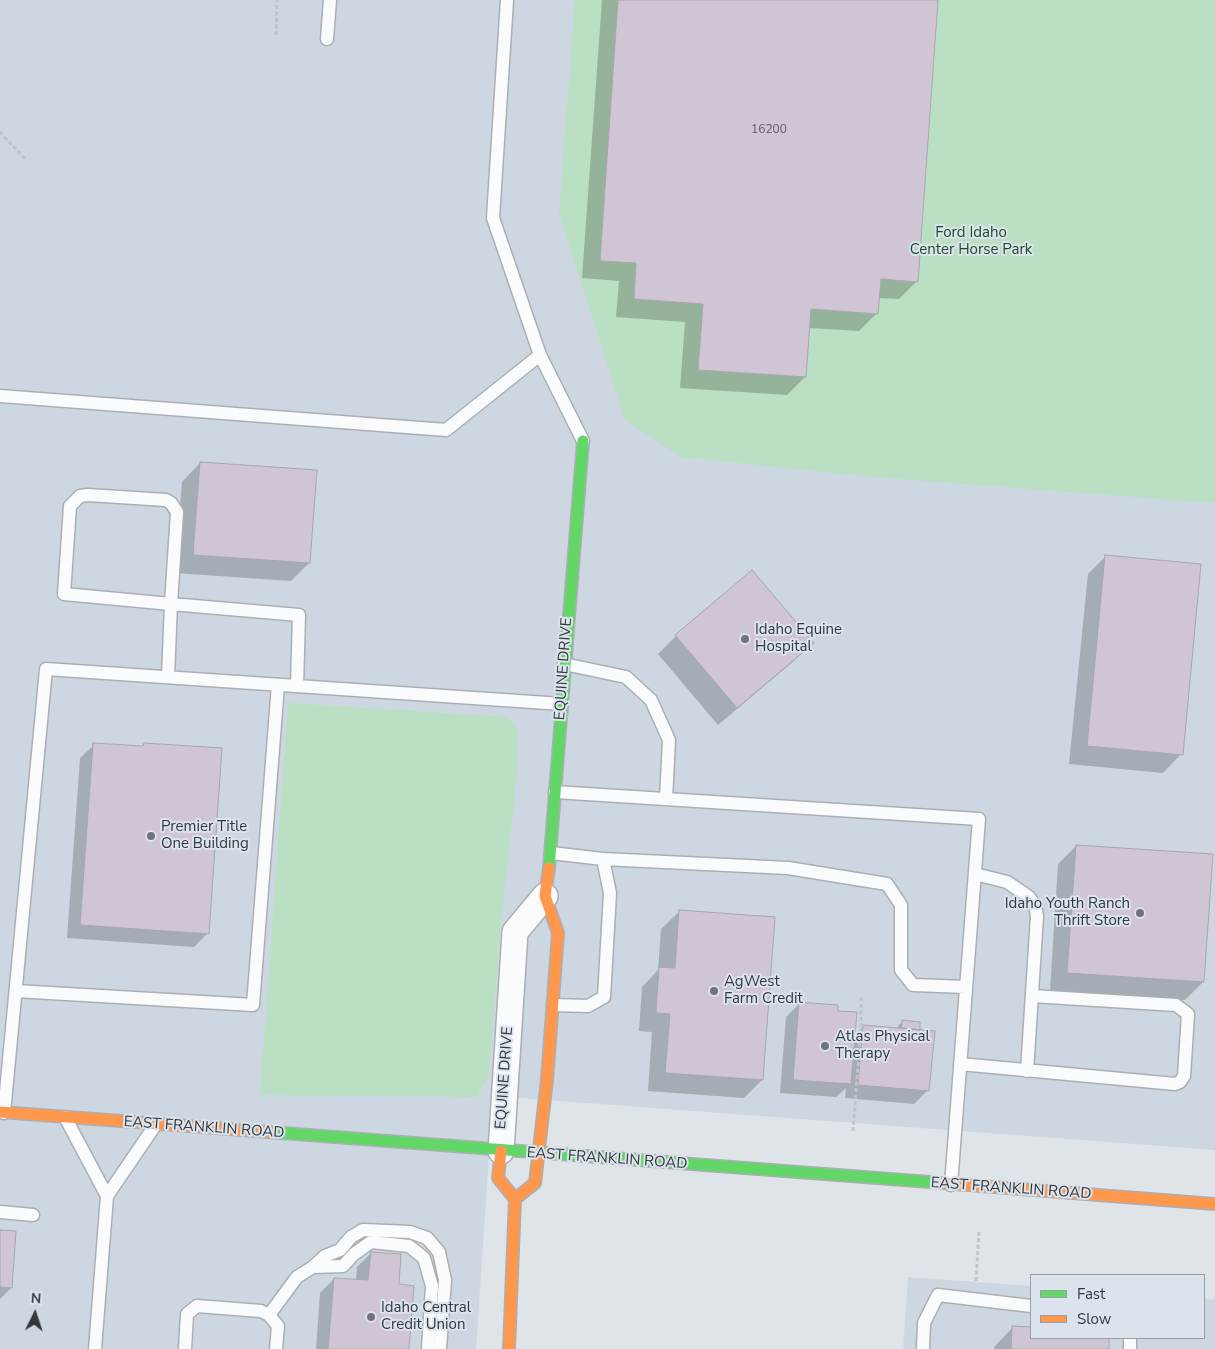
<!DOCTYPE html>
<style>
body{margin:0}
#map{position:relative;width:1215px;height:1349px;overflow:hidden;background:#dfe4e9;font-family:"Nunito Sans",sans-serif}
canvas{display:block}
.legend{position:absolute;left:1030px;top:1274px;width:175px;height:65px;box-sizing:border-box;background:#dbe4ed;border:1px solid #989fa6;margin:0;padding:6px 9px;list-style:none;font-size:15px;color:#34373b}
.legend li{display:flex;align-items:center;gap:10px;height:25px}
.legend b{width:25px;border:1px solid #989fa6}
.north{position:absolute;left:10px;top:1289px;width:50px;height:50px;-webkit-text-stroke:4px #dbe4ed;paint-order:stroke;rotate:4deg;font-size:14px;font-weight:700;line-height:20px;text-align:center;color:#34373b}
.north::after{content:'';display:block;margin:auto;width:18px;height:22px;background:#34373b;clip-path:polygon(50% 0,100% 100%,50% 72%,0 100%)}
</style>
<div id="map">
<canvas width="1215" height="1349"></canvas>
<ul class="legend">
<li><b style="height:6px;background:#63d668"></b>Fast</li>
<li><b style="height:6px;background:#ff974d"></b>Slow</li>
</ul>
<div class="north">N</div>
</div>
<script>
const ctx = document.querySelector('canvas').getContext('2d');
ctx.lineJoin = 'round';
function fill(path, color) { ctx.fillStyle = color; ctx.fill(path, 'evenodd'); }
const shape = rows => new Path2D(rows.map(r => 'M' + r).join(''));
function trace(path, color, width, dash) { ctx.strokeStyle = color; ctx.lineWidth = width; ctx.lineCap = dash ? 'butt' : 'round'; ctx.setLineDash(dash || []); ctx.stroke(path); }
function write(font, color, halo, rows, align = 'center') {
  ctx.font = font + ' "Nunito Sans",sans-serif'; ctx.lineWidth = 4; ctx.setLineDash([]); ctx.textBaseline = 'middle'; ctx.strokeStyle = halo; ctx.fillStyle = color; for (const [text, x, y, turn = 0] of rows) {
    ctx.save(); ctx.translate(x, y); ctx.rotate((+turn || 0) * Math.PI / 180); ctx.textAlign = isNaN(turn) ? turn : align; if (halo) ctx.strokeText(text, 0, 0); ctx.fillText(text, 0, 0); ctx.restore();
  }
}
fill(shape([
 [0,0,1215,0,1215,1150,493,1096,476,1349,0,1349],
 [908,1277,1031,1286,1031,1338,1204,1338,1204,1299,1215,1300,1215,1349,903,1349]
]), '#cdd7e1');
fill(shape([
 [575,0,1215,0,1215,503,873,477,681,457,625,420,559,212],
 [288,703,506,717,518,730,518,762,500,932,489,1074,477,1097,260,1095]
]), '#bbdfc2');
fill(shape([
 [602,0,936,0,917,281,899,299,878,298,877,313,859,331,808,328,805,377,787,395,680,388,685,322,616,317,619,281,582,278],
 [200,463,309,563,291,581,175,573,182,482],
 [1106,556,1181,754,1163,773,1069,764,1088,574],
 [676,636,812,643,794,661,718,725,658,654],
 [94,745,141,747,144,745,208,933,194,947,67,938,80,758],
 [1076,846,1203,982,1185,1000,1050,991,1058,864],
 [680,911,762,1080,744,1098,648,1091,652,1032,639,1031,642,987,658,970,661,929],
 [800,1003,836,1012,854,1036,863,1027,898,1029,898,1026,902,1022,918,1031,928,1090,914,1104,845,1098,846,1088,836,1097,780,1093,786,1017],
 [0,1231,11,1288,0,1299],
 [371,1253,397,1286,408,1349,316,1349,320,1293,334,1279,356,1281,357,1267],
 [1013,1327,1031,1329,1031,1338,1108,1338,1107,1349,994,1349,995,1346]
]), '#0003');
const building = shape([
 [618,0,938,0,918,282,881,279,878,314,811,309,806,377,698,370,703,304,634,299,636,263,600,261,618,0],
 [200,462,317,470,310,563,193,555,200,462],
 [1105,555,1201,564,1183,755,1087,746,1105,555],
 [752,570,814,643,737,708,675,635,752,570],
 [93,743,143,746,144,743,222,748,209,934,80,925,93,743],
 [1076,845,1213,854,1204,982,1067,973,1076,845],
 [679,910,775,917,763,1080,665,1073,670,1014,656,1013,659,967,675,968,679,910],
 [799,1002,838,1005,838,1011,857,1012,851,1084,793,1080,799,1002],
 [902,1020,920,1022,920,1030,901,1028,902,1020],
 [863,1025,935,1031,929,1091,858,1085,863,1025],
 [0,1230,16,1231,12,1288,0,1287,0,1230],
 [371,1252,401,1254,399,1284,414,1286,409,1349,328,1349,334,1278,368,1280,371,1252],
 [1012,1326,1031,1327,1031,1338,1109,1338,1109,1349,1011,1349,1012,1326]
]);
fill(building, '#d0c5d5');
trace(building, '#a7a8ab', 1);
const lane = shape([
 [507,0,493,218,540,355,583,441],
 [327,39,330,0],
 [0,396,446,430,540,355],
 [564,664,626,677,651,700,669,740,666,799],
 [168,677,171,604,64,594,70,506,80,496,88,495,166,500,171,503,177,512,171,604,299,615,297,686],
 [555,792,979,819,951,1185],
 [551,853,603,859,610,893,604,997,588,1006,553,1005],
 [603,859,788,868,887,884,901,905,901,970,913,985,966,987],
 [975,874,1007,882,1029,897,1035,905,1037,916,1027,1071],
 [16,991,253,1005,278,685],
 [960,1064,1175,1084,1180,1082,1184,1076,1188,1014,1176,1005,1032,996],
 [4,1113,46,669,562,704],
 [65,1117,107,1196],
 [0,1212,33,1215],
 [313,1267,325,1256,340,1250,351,1237,363,1230,410,1232,427,1238,439,1252,445,1280,440,1349],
 [269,1315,297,1277,313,1267,343,1266,354,1254,371,1242,409,1246,424,1258,432,1286,428,1349],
 [95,1349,107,1196,156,1124],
 [185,1349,187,1314,197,1306,261,1311,269,1315,278,1326,276,1349],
 [923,1349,924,1323,938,1295,1031,1306],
 [1130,1349,1130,1338]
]);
const street = shape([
 [501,1151,515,932,545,896]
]);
const fast = shape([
 [549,868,583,441],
 [269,1132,943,1183]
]);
const slow = shape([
 [0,1112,269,1132],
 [501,1151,498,1178,515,1199,509,1349],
 [943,1183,1215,1204],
 [515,1199,535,1183,547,1080,558,933,545,896,549,868]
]);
trace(lane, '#abafb3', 15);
trace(street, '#abafb3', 28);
trace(fast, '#abafb3', 14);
trace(slow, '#abafb3', 14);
trace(shape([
 [276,35,277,0],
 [0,132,26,160],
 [853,1131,861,1026,861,995],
 [976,1281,979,1232]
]), '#c2c3c4', 3, [4, 2.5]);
trace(lane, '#fafbfc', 12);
trace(street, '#fafbfc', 25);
trace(fast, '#63d668', 11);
trace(slow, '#ff974d', 11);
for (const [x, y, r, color] of [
 [745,639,5,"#707478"],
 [151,836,5,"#707478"],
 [1140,913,5,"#707478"],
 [714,991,5,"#707478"],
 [825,1046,5,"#707478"],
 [371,1317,5,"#707478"]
]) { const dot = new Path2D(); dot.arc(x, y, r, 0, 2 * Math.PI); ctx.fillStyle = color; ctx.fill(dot); trace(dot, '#dbe4ed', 2); }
write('12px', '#5b5a62', null, [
 ["16200",769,130]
]);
write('15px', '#184e23', '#dbe4ed', [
 ["Ford Idaho",971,233],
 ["Center Horse Park",971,250]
]);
write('15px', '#34373b', '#dbe4ed', [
 ["Idaho Equine",755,630],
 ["Hospital",755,647],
 ["Premier Title",161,827],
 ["One Building",161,844],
 ["Idaho Youth Ranch",1130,904,"right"],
 ["Thrift Store",1130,921,"right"],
 ["AgWest",724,982],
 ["Farm Credit",724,999],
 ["Atlas Physical",835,1037],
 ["Therapy",835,1054],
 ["Idaho Central",381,1308],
 ["Credit Union",381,1325]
], 'left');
write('15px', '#34373b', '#dbe4ed', [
 ["EQUINE DRIVE",564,669,-86],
 ["EQUINE DRIVE",505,1078,-86],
 ["EAST FRANKLIN ROAD",204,1128,4],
 ["EAST FRANKLIN ROAD",607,1159,4],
 ["EAST FRANKLIN ROAD",1011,1189,4]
]);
</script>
